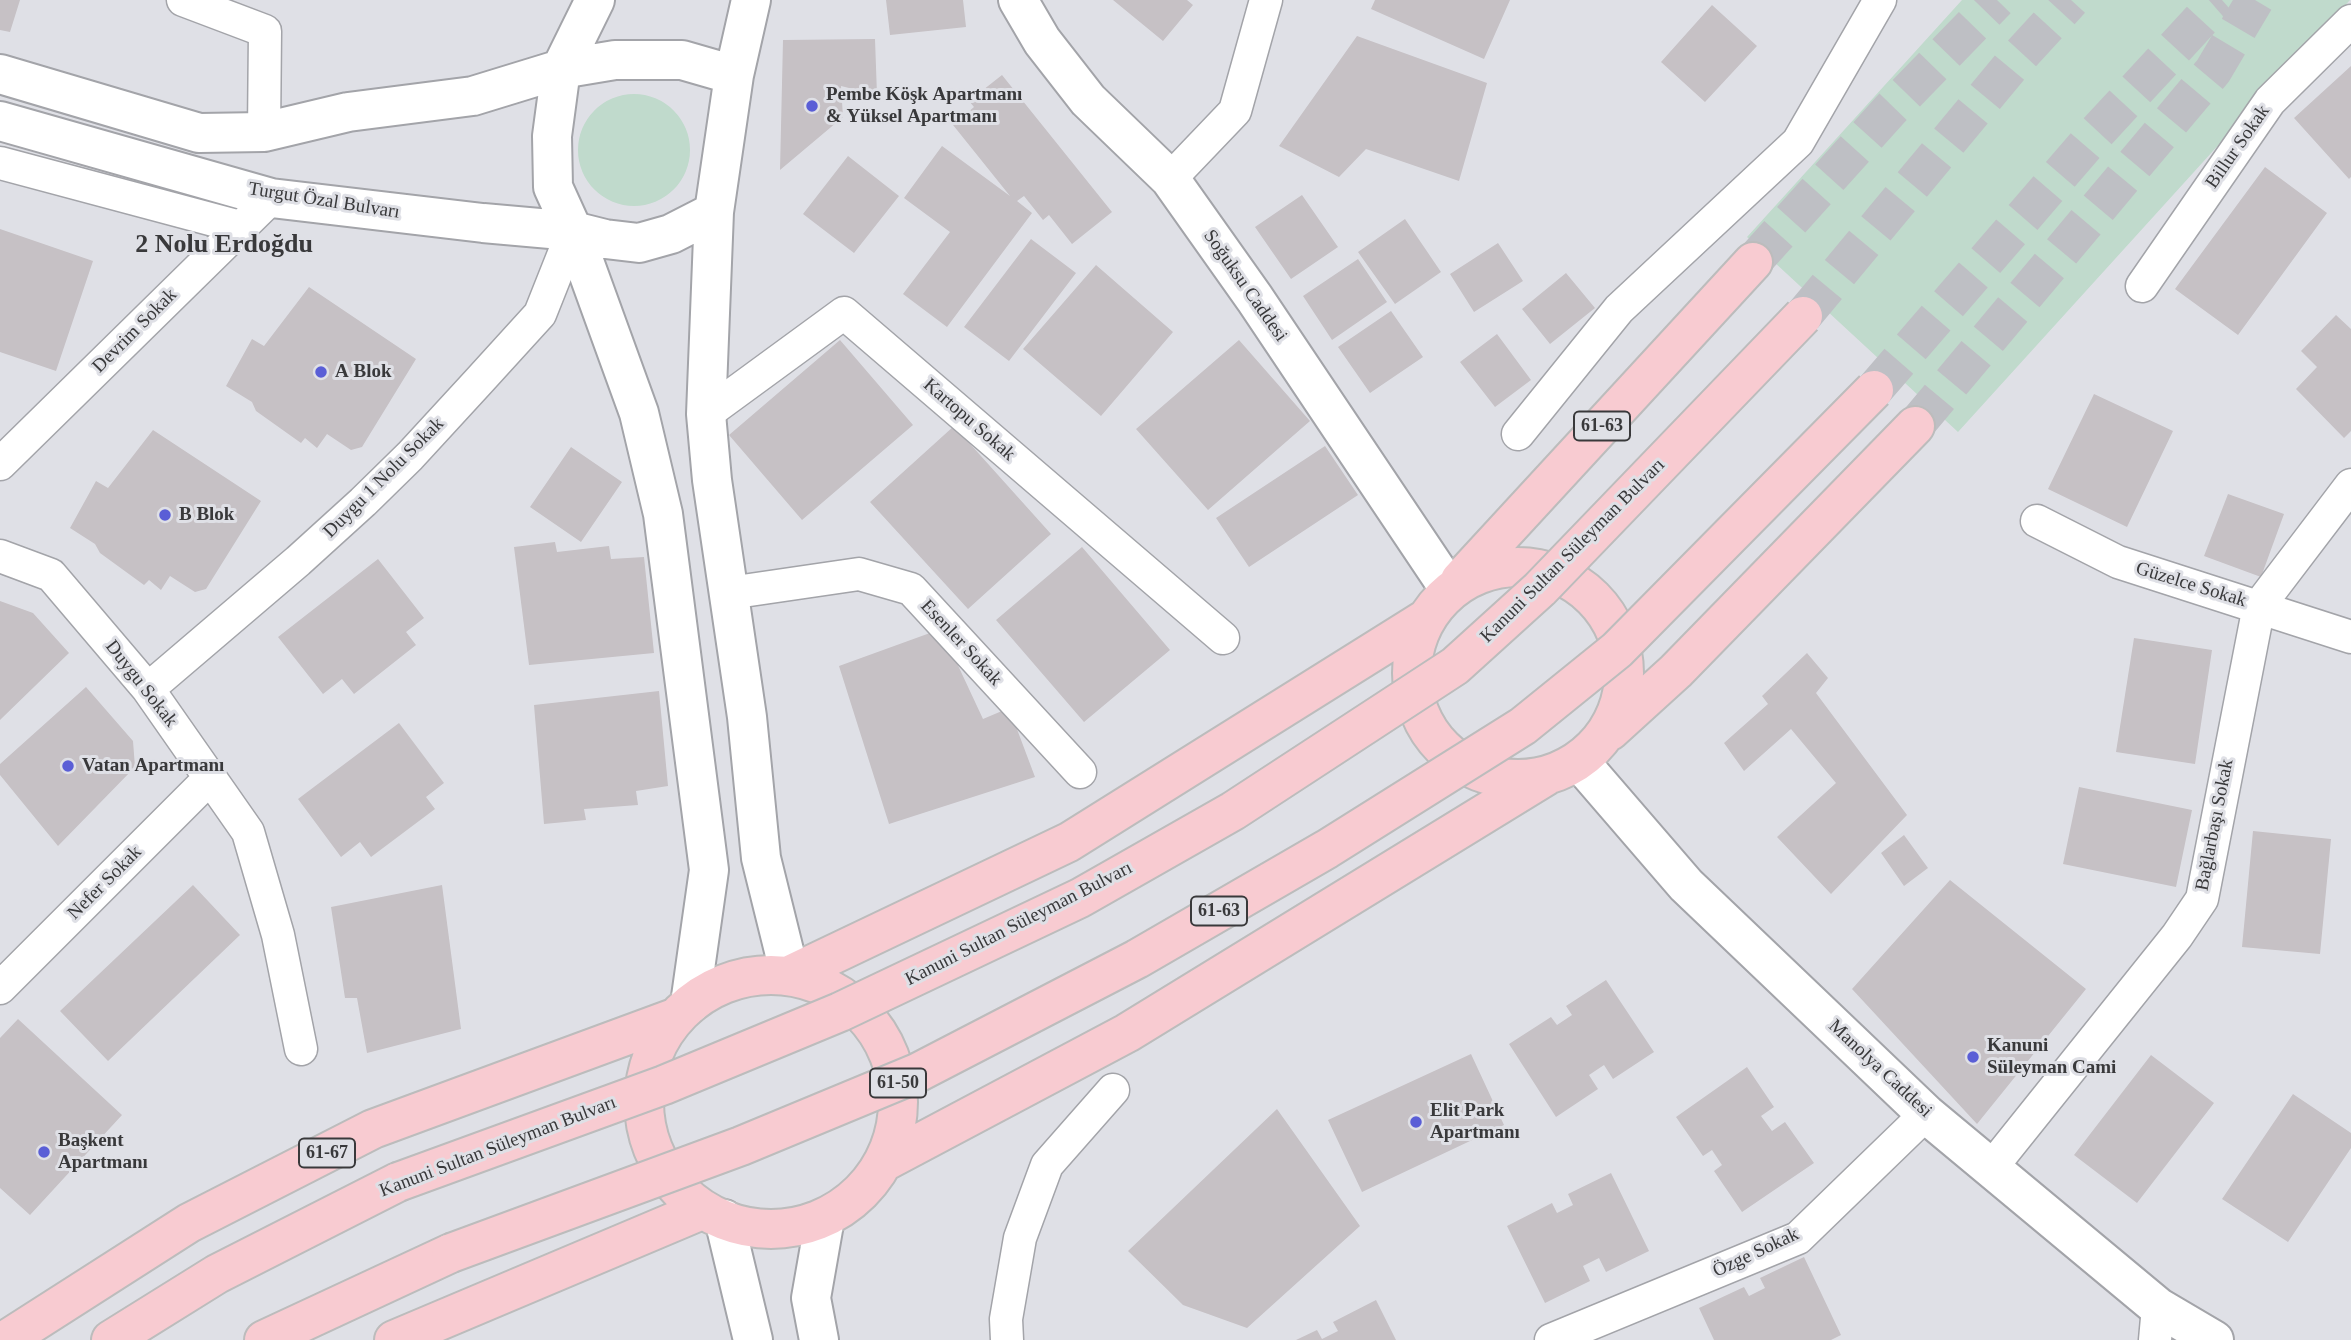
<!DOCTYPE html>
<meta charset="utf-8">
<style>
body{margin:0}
canvas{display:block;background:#dfe0e6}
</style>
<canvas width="2351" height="1340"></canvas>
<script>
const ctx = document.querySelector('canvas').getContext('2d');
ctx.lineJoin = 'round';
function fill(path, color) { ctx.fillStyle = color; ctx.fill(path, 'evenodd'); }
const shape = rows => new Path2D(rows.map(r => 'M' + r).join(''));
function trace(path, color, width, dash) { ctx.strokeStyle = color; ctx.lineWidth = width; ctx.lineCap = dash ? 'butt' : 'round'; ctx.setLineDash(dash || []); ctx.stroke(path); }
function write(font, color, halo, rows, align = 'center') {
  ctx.font = font + ' Georgia,serif'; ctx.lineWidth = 6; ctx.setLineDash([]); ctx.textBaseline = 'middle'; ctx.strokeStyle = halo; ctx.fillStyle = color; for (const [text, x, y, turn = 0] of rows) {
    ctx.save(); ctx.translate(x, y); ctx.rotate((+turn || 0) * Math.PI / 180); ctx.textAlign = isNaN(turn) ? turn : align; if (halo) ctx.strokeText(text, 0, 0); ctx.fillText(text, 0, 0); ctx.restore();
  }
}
fill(shape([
 [1962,0,2350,0,1958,432,1747,237],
 '578 150a56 56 0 1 1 112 0a56 56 0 1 1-112 0Z'
]), '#c0dacc');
fill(shape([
 [0,0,20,0,10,32,0,30],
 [886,0,963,0,966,27,890,35],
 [1113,0,1187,0,1193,5,1163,41],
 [1375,0,1510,0,1484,59,1371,9],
 [1712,5,1757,46,1705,102,1661,62],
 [1357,36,1487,83,1459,181,1366,149,1339,177,1279,146],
 [875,39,877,95,841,86,843,117,780,170,783,40],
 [2351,66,2351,177,2349,179,2294,118],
 [1002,75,1112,212,1072,244,1049,215,1043,220,1024,196,1017,201,1032,213,947,327,903,294,950,232,904,198,942,146,1010,196,953,125,974,107,969,101],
 [848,156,899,196,854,253,803,214],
 [2265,167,2327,213,2238,335,2175,289],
 [1302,195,1338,247,1291,279,1255,227],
 [1405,219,1441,272,1395,304,1358,252],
 [0,229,93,261,56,371,0,352],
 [1031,239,1076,273,1009,361,964,327],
 [1498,243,1523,281,1474,312,1450,274],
 [1358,259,1387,302,1332,340,1303,296],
 [1096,265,1173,332,1101,416,1023,349],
 [1566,273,1595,308,1550,344,1522,309],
 [309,287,416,359,362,447,351,450,327,434,317,448,305,438,301,443,256,411,252,402,226,386,252,339,264,346],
 [1391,311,1423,357,1370,393,1338,347],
 [2336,315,2351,329,2351,431,2344,438,2296,389,2317,367,2301,351],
 [1497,334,1531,380,1495,407,1460,362],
 [840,340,913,425,802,520,729,435],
 [1239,340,1310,421,1208,510,1136,429],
 [2094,394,2173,431,2127,527,2048,489],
 [954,426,1051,534,968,609,870,502],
 [153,430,261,501,206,589,195,592,170,576,161,590,149,580,144,585,100,553,95,544,70,528,96,481,108,488],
 [1325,446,1358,495,1249,567,1216,518],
 [571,447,622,482,581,542,530,507],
 [2228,494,2284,514,2261,577,2204,556],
 [555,542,557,552,609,546,611,559,644,557,654,653,529,665,514,547],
 [1082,547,1170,650,1084,722,996,620],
 [378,559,424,618,406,632,416,645,354,694,342,679,323,694,278,637],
 [0,601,33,613,69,653,0,720],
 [941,629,983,719,1009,708,1035,777,889,824,839,666],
 [2134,638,2212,650,2195,764,2116,752],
 [1807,653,1828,678,1816,693,1907,815,1831,894,1777,837,1836,783,1791,729,1744,771,1724,743,1768,704,1762,696],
 [86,687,133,741,135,767,58,846,0,775,0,764],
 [659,691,668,786,636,791,638,805,584,809,586,820,544,824,534,705],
 [399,723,444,783,426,797,435,809,371,857,360,842,341,857,298,799],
 [2079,787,2192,810,2176,887,2063,864],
 [2253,831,2331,839,2320,954,2242,947],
 [1904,835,1928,868,1904,886,1881,853],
 [1950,880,2086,989,1977,1124,1852,989],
 [193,885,240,935,108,1061,60,1011],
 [442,885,461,1029,367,1053,357,998,345,998,331,907],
 [1606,980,1654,1052,1613,1079,1604,1065,1589,1075,1598,1089,1556,1117,1509,1044,1551,1017,1557,1025,1572,1015,1566,1006],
 [18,1019,122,1115,30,1215,0,1188,0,1038],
 [1471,1054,1504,1125,1362,1192,1328,1120],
 [2151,1055,2214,1103,2137,1203,2074,1155],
 [1747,1067,1774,1107,1761,1116,1772,1131,1785,1122,1814,1163,1742,1212,1714,1171,1722,1165,1712,1150,1703,1156,1676,1117],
 [2293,1094,2351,1133,2351,1148,2288,1242,2222,1199],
 [1277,1109,1360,1226,1247,1328,1183,1305,1128,1251],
 [1611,1173,1649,1251,1606,1272,1599,1258,1583,1266,1590,1281,1545,1303,1507,1226,1552,1203,1557,1213,1573,1205,1568,1194],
 [1804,1257,1841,1335,1831,1340,1714,1340,1699,1308,1744,1287,1749,1296,1765,1288,1760,1278],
 [1376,1300,1396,1340,1296,1340,1317,1330,1322,1339,1338,1331,1333,1322]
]), '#c6c1c5');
trace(shape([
 [1753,262,1890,110,1997,0],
 [1915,426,2213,71,2255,0]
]), '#bebfc4', 38, [38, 19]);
trace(shape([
 [1803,316,2015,61,2071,0],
 [1874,390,2096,133,2207,13,2222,0]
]), '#bebfc4', 38, [38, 19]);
const street = shape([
 [183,0,265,31,264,132],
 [0,163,240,227],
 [1170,179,1235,111,1266,0],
 [2142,286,2270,101,2351,21],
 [706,414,844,313,1223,638],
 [1518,434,1619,309,1798,142,1880,0],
 [0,464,271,198],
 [2037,521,2118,562,2351,637],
 [0,556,51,575,148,689,248,832,278,935,301,1049],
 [729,593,859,574,911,589,1080,772],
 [148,689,298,561,363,502,410,456,479,381,540,314,573,231],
 [0,988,210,778],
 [1991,1168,2177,936,2202,899,2259,606,2351,485],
 [1007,1340,1006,1319,1020,1238,1047,1165,1113,1090],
 [1551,1340,1798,1238,1926,1114],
 [2155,1340,2158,1307]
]);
const secondary = shape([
 [595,0,561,69,552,136,553,187,573,231,639,413,663,514,709,870,690,1004],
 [751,0,734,75,714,212,706,414,712,480,747,717,761,858,790,975],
 [1018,0,1042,41,1088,100,1170,179,1255,299,1450,590],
 [0,74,199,133,264,132,348,112,473,96,561,69,615,60,682,60,734,75],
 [0,121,271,198,483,223,573,231,605,239,639,243,671,234,714,212],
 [1579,761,1686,885,1926,1114,2158,1307,2214,1340],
 [724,1219,753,1340],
 [819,1340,811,1298,825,1218]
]);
const primary = shape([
 '1412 673a106 106 0 1 1 212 0a106 106 0 1 1-212 0Z',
 [1460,580,1753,262],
 [1610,731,1676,671,1915,426],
 '644 1102a127 127 0 1 1 254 0a127 127 0 1 1-254 0Z',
 [790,975,1069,842,1427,618],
 [884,1162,1127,1033,1546,776],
 [6,1340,189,1223,373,1129,674,1018],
 [111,1340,217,1274,398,1182],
 [264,1340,451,1253],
 [394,1340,702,1210]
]);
trace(street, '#a3a4a9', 35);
trace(secondary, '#a3a4a9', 42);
trace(primary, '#bcbcbc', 42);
trace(street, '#fff', 32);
trace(secondary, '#fff', 38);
trace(primary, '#f8cbd1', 38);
const primaryBridge = shape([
 [398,1182,664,1085,840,1012,1080,898,1233,811,1455,666,1540,589,1803,316],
 [451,1253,741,1146,917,1073,1137,959,1327,849,1523,726,1617,650,1874,390]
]);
trace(primaryBridge, '#bcbcbc', 42, []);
trace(primaryBridge, '#f8cbd1', 38);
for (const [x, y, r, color] of [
 [812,106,7,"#5a5ed6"],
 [321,372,7,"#5a5ed6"],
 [165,515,7,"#5a5ed6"],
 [68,766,7,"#5a5ed6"],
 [1973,1057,7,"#5a5ed6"],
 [1416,1122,7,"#5a5ed6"],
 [44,1152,7,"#5a5ed6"]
]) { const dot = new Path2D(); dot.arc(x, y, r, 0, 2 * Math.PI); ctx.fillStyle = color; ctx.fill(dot); trace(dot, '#dfe0e6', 2.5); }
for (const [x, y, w] of [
 [1602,426,56],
 [1219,911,56],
 [898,1083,56],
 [327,1153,56]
]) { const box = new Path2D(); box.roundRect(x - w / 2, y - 14.5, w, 29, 5); ctx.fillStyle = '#dfe0e6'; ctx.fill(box); trace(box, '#39393b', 2); }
write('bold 18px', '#39393b', null, [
 ["61-63",1602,426],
 ["61-63",1219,911],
 ["61-50",898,1083],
 ["61-67",327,1153]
]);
write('bold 19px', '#39393b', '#dfe0e6', [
 ["Pembe Köşk Apartmanı",826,95],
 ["& Yüksel Apartmanı",826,117],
 ["A Blok",335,372],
 ["B Blok",179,515],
 ["Vatan Apartmanı",82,766],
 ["Kanuni",1987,1046],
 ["Süleyman Cami",1987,1068],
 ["Elit Park",1430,1111],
 ["Apartmanı",1430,1133],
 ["Başkent",58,1141],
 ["Apartmanı",58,1163]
], 'left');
write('19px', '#39393b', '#dfe0e6', [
 ["Billur Sokak",2238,147,-55],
 ["Turgut Özal Bulvarı",324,201,9],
 ["Soğuksu Caddesi",1245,286,55],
 ["Devrim Sokak",135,331,-45],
 ["Kartopu Sokak",969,420,41],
 ["Duygu 1 Nolu Sokak",384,478,-45],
 ["Kanuni Sultan Süleyman Bulvarı",1573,551,-45],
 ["Güzelce Sokak",2191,585,17],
 ["Esenler Sokak",961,643,47],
 ["Duygu Sokak",141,684,52],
 ["Bağlarbaşı Sokak",2215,825,-79],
 ["Nefer Sokak",105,883,-45],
 ["Kanuni Sultan Süleyman Bulvarı",1019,924,-27],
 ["Manolya Caddesi",1880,1069,43],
 ["Kanuni Sultan Süleyman Bulvarı",498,1147,-21],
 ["Özge Sokak",1756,1253,-25]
]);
write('bold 26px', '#39393b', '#dfe0e6', [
 ["2 Nolu Erdoğdu",224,245]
]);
</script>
